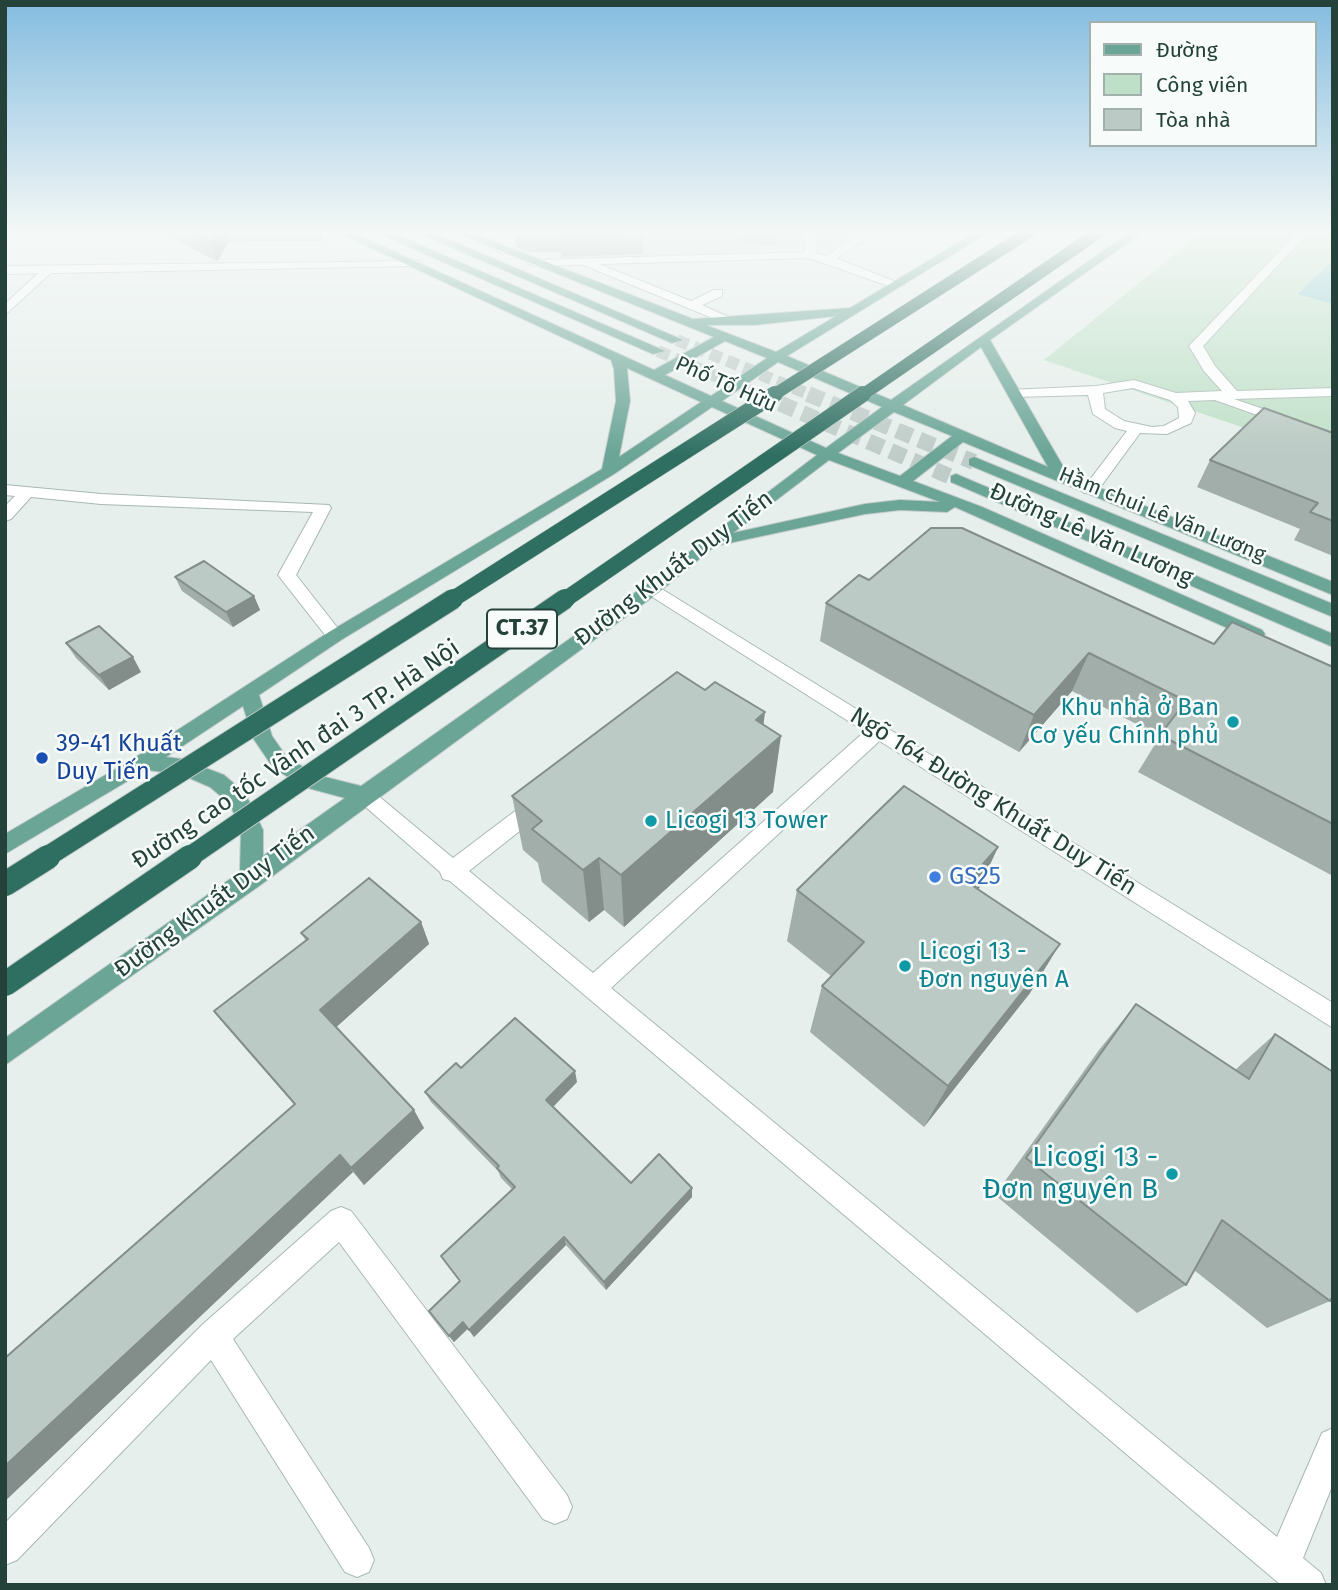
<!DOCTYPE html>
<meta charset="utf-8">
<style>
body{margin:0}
#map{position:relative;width:1338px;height:1590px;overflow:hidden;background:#e6efeb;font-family:"Fira Sans",sans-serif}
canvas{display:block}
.frame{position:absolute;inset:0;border:7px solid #24423a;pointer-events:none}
.legend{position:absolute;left:1089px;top:21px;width:228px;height:126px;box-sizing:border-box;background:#f7fbf9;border:2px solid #a3b1ad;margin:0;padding:9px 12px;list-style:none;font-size:21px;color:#24423a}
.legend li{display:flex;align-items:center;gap:14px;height:35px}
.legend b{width:35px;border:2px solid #a3b1ad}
</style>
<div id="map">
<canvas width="1338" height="1590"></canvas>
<div class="frame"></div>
<ul class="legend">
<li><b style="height:9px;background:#6aa596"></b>Đường</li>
<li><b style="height:19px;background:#bfe0c8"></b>Công viên</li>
<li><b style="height:19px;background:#bbcac4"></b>Tòa nhà</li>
</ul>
</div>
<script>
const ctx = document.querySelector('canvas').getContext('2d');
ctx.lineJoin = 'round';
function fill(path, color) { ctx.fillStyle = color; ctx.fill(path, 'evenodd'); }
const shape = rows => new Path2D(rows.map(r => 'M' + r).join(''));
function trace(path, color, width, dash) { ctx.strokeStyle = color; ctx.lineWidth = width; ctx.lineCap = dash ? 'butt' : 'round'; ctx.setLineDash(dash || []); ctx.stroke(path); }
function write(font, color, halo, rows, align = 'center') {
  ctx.font = font + ' "Fira Sans",sans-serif'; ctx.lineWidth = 5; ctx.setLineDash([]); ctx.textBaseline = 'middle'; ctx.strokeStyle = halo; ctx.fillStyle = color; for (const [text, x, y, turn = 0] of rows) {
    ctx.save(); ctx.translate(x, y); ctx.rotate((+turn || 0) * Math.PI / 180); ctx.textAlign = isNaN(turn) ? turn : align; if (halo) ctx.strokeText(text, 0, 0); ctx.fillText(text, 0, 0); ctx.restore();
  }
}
fill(shape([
 [560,232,860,232,832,248,764,247,755,254,558,259]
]), '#d4dfda');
fill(shape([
 [1202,232,1333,232,1333,458,1044,360]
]), '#bfe0c8');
fill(shape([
 [1333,260,1333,304,1298,294]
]), '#8ec9d4');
trace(shape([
 [677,340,813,396],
 [658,351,762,396]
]), '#bfccc8', 12, [12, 6]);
trace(shape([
 [758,394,956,479],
 [808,394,974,462]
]), '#bfccc8', 16, [16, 8]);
const service = shape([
 [505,232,517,232,515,243,503,254,497,251,505,232],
 [801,232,812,232,818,246,813,257,803,255,806,246,801,232],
 [862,232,875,232,833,261,825,261,825,257,862,232],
 [1298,232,1309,232,1203,346,1215,366,1237,391,1333,388,1333,396,1234,399,1333,433,1333,442,1215,400,1188,401,1195,413,1191,423,1167,434,1140,433,1096,493,1084,493,1082,490,1127,431,1115,428,1093,414,1088,395,1014,397,1007,393,1009,390,1096,386,1134,380,1176,393,1222,391,1204,371,1189,346,1298,232],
 [1133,388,1170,400,1178,407,1179,418,1164,426,1152,427,1124,421,1105,409,1103,393,1133,388],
 [581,260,589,260,691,301,714,290,722,290,722,296,702,305,737,321,727,324,581,264,581,260],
 [45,267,55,269,5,315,5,304,45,267],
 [5,485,101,494,329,505,331,508,296,575,344,636,335,642,329,640,278,575,313,512,101,504,31,497,11,519,5,521,5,506,15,496,5,495,5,485],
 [879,723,886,725,889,730,886,735,611,988,1277,1537,1322,1433,1333,1428,1333,1484,1303,1558,1321,1573,1326,1585,1281,1585,450,881,443,879,440,872,352,795,356,789,370,789,453,858,531,799,545,799,549,805,545,811,469,871,593,973,872,725,879,723],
 [341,1207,351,1211,567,1495,572,1507,567,1519,555,1524,543,1519,339,1242,233,1339,369,1548,374,1560,369,1572,357,1577,345,1572,211,1360,17,1560,5,1565,5,1523,202,1325,331,1211,341,1207]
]);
const minor = shape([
 [96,232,121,232,125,235,119,238,96,232],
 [809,252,833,257,904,285,894,288,809,258,534,266,528,263,534,260,809,252],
 [419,261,421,263,415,266,5,274,5,266,419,261],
 [652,583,1333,1003,1333,1028,646,593,643,589,652,583]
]);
const primary = shape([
 [337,232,351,232,654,370,714,337,454,232,469,232,693,319,850,308,976,232,989,232,787,356,891,400,1130,232,1143,232,990,340,1068,475,1333,582,1333,595,963,442,913,481,982,507,1262,630,1265,634,1262,638,1250,638,955,507,947,512,900,510,865,514,715,546,658,593,259,886,5,1065,5,1038,240,872,241,830,230,804,210,787,180,774,146,770,5,854,5,834,136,757,329,632,602,469,616,401,614,369,611,360,337,232],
 [836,316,776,352,706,325,755,325,836,316],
 [725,341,767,358,711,396,665,375,725,341],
 [981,347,1048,467,903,405,981,347],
 [778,362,882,407,826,448,722,401,778,362],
 [627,368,701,402,619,457,630,401,627,368],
 [712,407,817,455,646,585,361,786,321,776,288,759,272,736,259,695,341,640,614,474,712,407],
 [894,412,952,436,900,476,838,453,894,412],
 [829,460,940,502,900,500,865,504,733,533,829,460],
 [243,706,253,738,274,769,308,788,345,798,263,856,263,830,245,793,224,775,182,759,166,757,243,706],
 [375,232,390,232,665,351,653,354,375,232],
 [416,232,431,232,683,340,672,343,416,232],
 [974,457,1333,604,1333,617,969,465,969,459,974,457],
 [956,474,1333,634,1333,647,951,482,951,476,956,474]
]);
trace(service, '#a8b8b2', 2);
trace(minor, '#a8b8b2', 2);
trace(primary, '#c2cac8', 2);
fill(service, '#fff');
fill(minor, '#fff');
fill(primary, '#6aa596');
const motorwayBridgeFar3 = shape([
 [772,396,1029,232],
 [861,396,1099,232]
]);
const motorwayBridgeFar2 = shape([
 [450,601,775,394],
 [563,601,863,394]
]);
const motorwayBridgeFar1 = shape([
 [45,858,453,599],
 [188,858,565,599]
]);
const motorwayBridge = shape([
 [5,884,48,857],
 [5,984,190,857]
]);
trace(motorwayBridgeFar3, '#c2cac8', 13, []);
trace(motorwayBridgeFar2, '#c2cac8', 17, []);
trace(motorwayBridgeFar1, '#c2cac8', 22, []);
trace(motorwayBridge, '#c2cac8', 26, []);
trace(motorwayBridgeFar3, '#2f6f62', 12);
trace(motorwayBridgeFar2, '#2f6f62', 16);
trace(motorwayBridgeFar1, '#2f6f62', 20);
trace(motorwayBridge, '#2f6f62', 24);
fill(shape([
 [160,232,320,232,323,241,229,242,217,261],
 [514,232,644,232,642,254,562,257,561,252,529,252,516,247],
 [743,232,777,232,776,245,743,244],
 [1333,433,1333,556,1294,540,1300,529,1197,487,1210,460],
 [175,577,254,596,260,610,233,627,182,591],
 [869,580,1333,667,1333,876,1138,772,1160,736,1072,691,1019,752,820,641,826,603],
 [66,643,141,672,109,690,76,658],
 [705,690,763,725,773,792,624,927,604,910,589,922,542,882,538,863,523,850,512,796],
 [998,847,979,889,1030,993,924,1127,810,1032,822,986,831,976,787,941,797,890],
 [421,922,429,944,336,1027,424,1128,364,1185,353,1172,5,1501,5,1358,295,1105,214,1011,306,941,301,933],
 [1136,1004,1235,1070,1275,1034,1330,1301,1267,1328,1194,1270,1186,1285,1137,1313,995,1195,1099,1050],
 [461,1068,577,1082,553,1107,631,1183,692,1197,606,1290,566,1245,474,1337,468,1329,454,1342,449,1336,460,1281,513,1190,501,1178,498,1171,431,1102,425,1092]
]), '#a1aea9');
fill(shape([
 [218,232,226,232,229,242,217,261,211,242],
 [641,232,644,232,642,254],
 [254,596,260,610,233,627,226,612],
 [1089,653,1072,691,1019,752,1034,715],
 [133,657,141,672,109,690,99,675],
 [765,712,760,754,781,736,773,792,624,927,621,875,756,720],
 [998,847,974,899,967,882],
 [599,858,604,910,589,922,583,870],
 [421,922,429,944,332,1031,320,1010],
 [1060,944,1030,993,924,1127,948,1086],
 [575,1071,577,1082,549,1111,546,1100],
 [414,1110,424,1128,364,1185,351,1168],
 [340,1155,353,1172,5,1501,5,1466],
 [692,1188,692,1197,606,1290,604,1282],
 [564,1237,566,1245,474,1337,469,1330],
 [463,1322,468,1328,454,1342,449,1336]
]), '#838d89');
const building = shape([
 [190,232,218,232,211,242,190,232],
 [560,232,641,232,560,235,560,232],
 [743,232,777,232,777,234,743,233,743,232],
 [1264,408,1333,433,1333,521,1310,512,1318,503,1210,460,1264,408],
 [931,528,962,528,1214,644,1232,622,1333,667,1333,824,1160,735,1186,701,1089,653,1034,715,826,603,859,575,869,580,931,528],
 [204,561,254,596,226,612,175,577,204,561],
 [99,626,133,657,99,675,66,643,99,626],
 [677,672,705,690,715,682,765,712,756,720,781,736,621,875,599,858,583,870,532,829,542,821,512,796,677,672],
 [904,786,998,847,967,882,1060,944,948,1086,822,986,864,942,797,890,904,786],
 [369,878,421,922,320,1010,414,1110,351,1168,340,1155,5,1466,5,1358,295,1104,214,1011,308,939,301,933,369,878],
 [1136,1004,1249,1079,1275,1034,1333,1072,1333,1296,1330,1301,1222,1220,1186,1285,1026,1158,1136,1004],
 [515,1018,575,1071,546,1100,631,1183,659,1154,692,1188,604,1282,564,1237,469,1330,463,1322,449,1336,429,1311,460,1281,441,1256,515,1187,497,1168,499,1166,425,1092,456,1063,461,1068,515,1018]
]);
fill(building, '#bbcac4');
trace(building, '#838d89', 2);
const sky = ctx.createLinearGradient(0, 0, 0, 455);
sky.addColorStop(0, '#84bce0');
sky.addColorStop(0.51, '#f4f8f6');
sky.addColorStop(1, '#f4f8f600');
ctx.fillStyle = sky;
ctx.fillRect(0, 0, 1338, 455);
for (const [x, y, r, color] of [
 [1233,722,7,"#0f9aa8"],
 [42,758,7,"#1a4fb4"],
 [651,821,7,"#0f9aa8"],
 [935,877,7,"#3f7fe0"],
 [905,966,7,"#0f9aa8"],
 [1172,1174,7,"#0f9aa8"]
]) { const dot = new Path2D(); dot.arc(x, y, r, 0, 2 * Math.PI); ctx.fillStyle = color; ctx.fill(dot); trace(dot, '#f7fbf9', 2.5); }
write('21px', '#24423a', '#f7fbf9', [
 ["Phố Tố Hữu",726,385,24],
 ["Hầm chui Lê Văn Lương",1162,515,22]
]);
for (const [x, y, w] of [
 [522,629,70]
]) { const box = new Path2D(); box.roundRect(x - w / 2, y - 19.5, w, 39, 5); ctx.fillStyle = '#f7fbf9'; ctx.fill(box); trace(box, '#24423a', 2); }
write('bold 23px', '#24423a', null, [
 ["CT.37",522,629]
]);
write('24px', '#24423a', '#f7fbf9', [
 ["Đường Lê Văn Lương",1091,535,24],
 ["Đường Khuất Duy Tiến",674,569,-37],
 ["Đường cao tốc Vành đai 3 TP. Hà Nội",296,755,-34],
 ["Ngõ 164 Đường Khuất Duy Tiến",993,802,32],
 ["Đường Khuất Duy Tiến",215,902,-36]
]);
write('24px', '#0d838f', '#f7fbf9', [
 ["Khu nhà ở Ban",1219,708,"right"],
 ["Cơ yếu Chính phủ",1219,736,"right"],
 ["Licogi 13 Tower",665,821],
 ["Licogi 13 -",919,952],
 ["Đơn nguyên A",919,980]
], 'left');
write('24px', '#164399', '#f7fbf9', [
 ["39-41 Khuất",56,744],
 ["Duy Tiến",56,772]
], 'left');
write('24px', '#366cbe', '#f7fbf9', [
 ["GS25",949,877]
], 'left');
write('28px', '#0d838f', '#f7fbf9', [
 ["Licogi 13 -",1158,1158],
 ["Đơn nguyên B",1158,1190]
], 'right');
</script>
